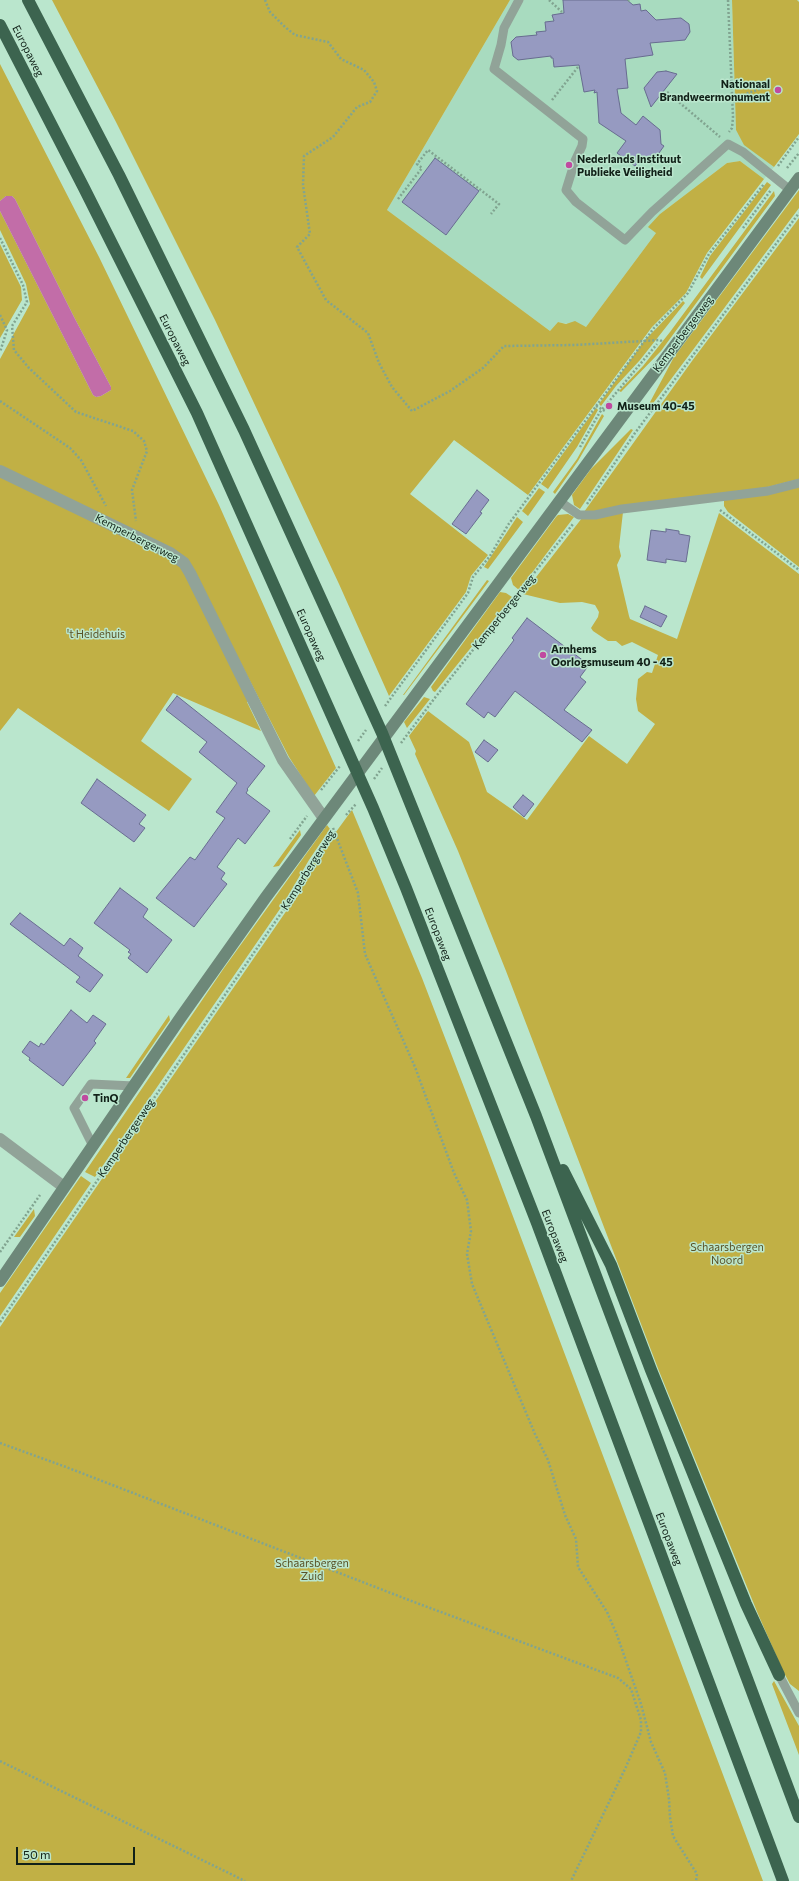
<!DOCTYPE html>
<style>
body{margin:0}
#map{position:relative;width:799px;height:1881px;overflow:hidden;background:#bae6cd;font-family:Commissioner,sans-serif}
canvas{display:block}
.scale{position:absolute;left:16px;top:1847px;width:119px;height:18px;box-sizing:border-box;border:2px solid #112118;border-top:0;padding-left:5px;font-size:12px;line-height:14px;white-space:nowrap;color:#112118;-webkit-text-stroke:3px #bae6cd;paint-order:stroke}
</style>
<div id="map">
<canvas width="799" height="1881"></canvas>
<div class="scale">50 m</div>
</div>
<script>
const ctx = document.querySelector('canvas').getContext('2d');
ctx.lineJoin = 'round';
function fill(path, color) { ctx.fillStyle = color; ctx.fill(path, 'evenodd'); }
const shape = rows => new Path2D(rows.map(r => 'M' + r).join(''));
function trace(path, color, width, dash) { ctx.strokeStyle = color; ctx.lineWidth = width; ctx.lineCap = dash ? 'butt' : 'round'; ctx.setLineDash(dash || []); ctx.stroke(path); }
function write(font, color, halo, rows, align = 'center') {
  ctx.font = font + ' Commissioner,sans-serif'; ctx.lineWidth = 3; ctx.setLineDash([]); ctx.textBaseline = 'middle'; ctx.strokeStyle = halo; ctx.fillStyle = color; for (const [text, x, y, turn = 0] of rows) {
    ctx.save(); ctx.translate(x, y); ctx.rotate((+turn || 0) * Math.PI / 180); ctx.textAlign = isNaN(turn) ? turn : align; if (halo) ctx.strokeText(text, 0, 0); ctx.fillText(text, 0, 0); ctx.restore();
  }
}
fill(shape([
 [510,0,732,0,736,130,745,145,774,167,764,179,740,161,727,163,660,214,656,233,586,327,558,322,550,331,387,210]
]), '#a8dbbf');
fill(shape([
 [52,0,510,0,387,210,550,331,558,322,566,324,575,321,586,327,656,233,648,227,660,214,727,163,740,161,764,179,707,253,686,293,652,327,528,495,454,440,410,494,488,555,471,576,466,592,389,696,339,584,215,320,116,122],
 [732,0,797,0,799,2,799,134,774,167,744,145,736,130],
 [0,64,99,257,219,505,336,768,314,796,289,757,194,572,0,466,0,359,30,304,26,284,0,230,0,211,93,395,96,397,101,396,111,390,111,387,74,317,15,199,12,196,6,196,0,201],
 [767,182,771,185,702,279,700,277,710,256],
 [799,190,799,208,651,406,649,404,674,357],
 [774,191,775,196,661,351,621,392,619,391,643,366,670,332],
 [799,218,799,479,768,487,596,512,584,512,692,361],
 [0,244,21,287,22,300,0,338],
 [683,301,685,303,640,360,616,386,601,406,599,404,644,341],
 [596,408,598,410,577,447,548,489,541,484],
 [602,414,604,416,578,461,555,494,553,492,577,459],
 [631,429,633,430,580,509,574,505,572,495,591,469],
 [0,475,167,556,181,566,250,701,247,702,261,731,173,693,141,741,192,779,169,811,18,708,0,731],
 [799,487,799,567,728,512,724,506,724,500],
 [539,488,545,492,528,516,522,511],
 [623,512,619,547,621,556,617,565,629,616,630,619,677,639,719,513,799,574,799,1691,790,1684,783,1671,758,1614,659,1371,506,971,458,851,415,754,416,751,409,736,428,711,469,742,487,792,527,820,589,736,627,764,655,724,638,711,636,699,638,679,647,672,652,673,658,655,632,642,622,646,616,641,608,641,593,631,591,628,598,617,599,612,595,605,582,602,560,603,523,594,582,518],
 [568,514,574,517,519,590,513,585,511,578,556,517,558,515],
 [517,517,523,522,488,569,484,567],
 [487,580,489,581,404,695,403,695],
 [500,592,506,593,512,597,435,692,433,691,431,687],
 [424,697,430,699,407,728,404,722],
 [352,810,422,978,485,1142,763,1881,0,1881,0,1327,287,910,314,862],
 [327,825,330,829,309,860,282,906,95,1177,85,1172,224,968],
 [300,830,301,835,279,866,273,867],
 [169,1015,170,1020,130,1078,126,1078],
 [81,1176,91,1183,0,1316,0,1293],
 [34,1209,35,1216,20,1237,14,1237],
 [774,1681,799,1726,799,1755,772,1684]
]), '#c1b045');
fill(shape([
 [6,196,12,196,15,199,74,317,111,387,111,390,101,396,96,397,93,395,0,211,0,201]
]), '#c26da8');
const building = shape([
 [563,0,627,0,633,5,640,4,641,11,646,10,656,20,681,18,689,24,690,32,685,40,650,43,653,55,625,59,628,88,617,89,621,113,636,125,643,116,660,130,661,144,664,146,651,164,642,157,635,166,617,153,626,141,599,123,597,92,594,93,595,90,584,92,579,65,554,67,553,58,551,58,551,56,518,60,513,56,511,42,516,37,537,35,536,32,546,31,545,22,554,21,552,15,564,13,563,0],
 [666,71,677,74,651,107,644,88,657,72,666,71],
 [435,158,479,191,446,235,402,202,435,158],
 [477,490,489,500,480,512,482,513,466,534,452,524,477,490],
 [666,529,679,531,679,534,690,536,686,562,666,559,666,563,647,560,651,530,666,532,666,529],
 [645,606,667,616,661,627,640,617,645,606],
 [527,618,589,665,580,677,586,682,564,710,592,730,582,742,515,691,495,717,488,712,484,718,466,704,514,640,512,638,527,618],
 [177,696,265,766,247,789,248,790,246,793,270,811,245,844,238,838,217,867,225,873,221,879,227,884,194,927,156,898,190,857,195,860,225,818,216,812,237,783,199,752,207,742,166,710,177,696],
 [484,740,498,750,488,762,475,752,484,740],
 [97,779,146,815,139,824,145,828,134,842,81,803,97,779],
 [523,795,534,804,524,817,513,807,523,795],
 [120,888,148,909,143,917,172,940,147,973,128,958,131,954,128,952,130,950,94,923,120,888],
 [20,913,64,946,70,938,83,948,78,956,103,975,90,992,76,982,80,977,10,924,20,913],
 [71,1010,87,1023,93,1015,106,1024,94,1041,96,1043,63,1086,29,1060,30,1058,22,1052,30,1041,39,1047,41,1043,44,1045,71,1010]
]);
fill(building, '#969ac1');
trace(building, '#686c90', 1);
trace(shape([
 [265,0,270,12,285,27,295,35,328,42,341,59,364,70,374,82,377,91,370,102,357,107,333,137,304,156,303,185,310,234,297,247,326,300,368,333,379,363,392,387,412,411,450,391,483,368,504,346,575,345,660,340,663,342],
 [549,0,562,12],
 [728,0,733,117,732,128,729,132],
 [628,1,629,0],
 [667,92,720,137],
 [552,100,578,67],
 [733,102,748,93,760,89],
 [778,166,799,137],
 [787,168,799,153],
 [398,199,422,168,417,164,428,150,499,204,491,214],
 [743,228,771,190],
 [0,238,23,285,27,302,12,326,14,350,29,368,76,412,133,431,144,441,147,451,132,490,136,521],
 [0,315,7,330,0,352],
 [0,401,70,448,81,460,106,506],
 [596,406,605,411],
 [580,447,600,412,657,344],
 [587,504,635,433,799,213],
 [720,510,799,570],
 [385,706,468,593,473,577,490,556,508,525,654,328,688,293,709,254,764,184],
 [358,741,366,730],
 [401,743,434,699,573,524],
 [374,779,382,768],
 [321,790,340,766],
 [346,815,356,804],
 [333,828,358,893,365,954,415,1067,454,1173,467,1200,471,1231,467,1254,472,1284,535,1434,548,1460,565,1515,576,1539,578,1567,607,1612,617,1635,641,1704,651,1742,665,1773,669,1799,670,1817,673,1836,697,1874,696,1881],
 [290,839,307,816],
 [0,1252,40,1195],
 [0,1322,284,909,313,859],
 [0,1443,66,1467,414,1602,618,1678,631,1689,641,1720,641,1732,625,1769,571,1881],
 [0,1761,245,1881]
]), '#81a490', 2.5, [2, 2]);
trace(shape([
 [519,0,504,28,501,45,494,69,583,139,582,146,575,161,566,190,576,202,625,240,652,212,728,144,743,152,790,190],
 [559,501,579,515,595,515,622,509,768,491,799,483],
 [93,1146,74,1108,91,1084,134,1086],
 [779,1675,799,1713]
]), '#91a398', 9);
trace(shape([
 [0,471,170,553,184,563,190,573,283,760,323,817],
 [0,1139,64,1187]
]), '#91a398', 12);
trace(shape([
 [0,1281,181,1017,266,897,799,178]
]), '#6d8879', 12);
trace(shape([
 [28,0,119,175,244,430,382,733,536,1116,799,1817],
 [0,25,84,188,197,413,373,808,406,888,537,1223,783,1881],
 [563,1170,611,1265,651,1370,746,1604,779,1675]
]), '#3c644f', 12);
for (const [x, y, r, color] of [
 [778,90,4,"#c04aa0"],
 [569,165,4,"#c04aa0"],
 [609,406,4,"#c04aa0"],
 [543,655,4,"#c04aa0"],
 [85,1098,4,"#c04aa0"]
]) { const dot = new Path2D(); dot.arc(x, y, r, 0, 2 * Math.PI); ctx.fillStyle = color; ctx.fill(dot); trace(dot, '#bae6cd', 1.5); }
write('11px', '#112118', '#bae6cd', [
 ["Europaweg",28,51,63],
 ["Kemperbergerweg",683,334,-53],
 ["Europaweg",175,340,63],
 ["Kemperbergerweg",137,538,27],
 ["Kemperbergerweg",504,612,-51],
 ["Europaweg",311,635,66],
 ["Kemperbergerweg",308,870,-58],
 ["Europaweg",438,934,69],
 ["Kemperbergerweg",126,1138,-56],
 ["Europaweg",555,1236,69],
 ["Europaweg",669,1539,69]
]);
write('bold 11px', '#112118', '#bae6cd', [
 ["Nationaal",770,84,"right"],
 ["Brandweermonument",770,97,"right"],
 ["Nederlands Instituut",577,159],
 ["Publieke Veiligheid",577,172],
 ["Museum 40-45",617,406],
 ["Arnhems",551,649],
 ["Oorlogsmuseum 40 - 45",551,662],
 ["TinQ",93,1098]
], 'left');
write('11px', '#5a5226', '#bae6cd', [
 ["'t Heidehuis",96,634],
 ["Schaarsbergen",727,1247],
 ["Noord",727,1260],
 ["Schaarsbergen",312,1563],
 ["Zuid",312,1576]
]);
</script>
